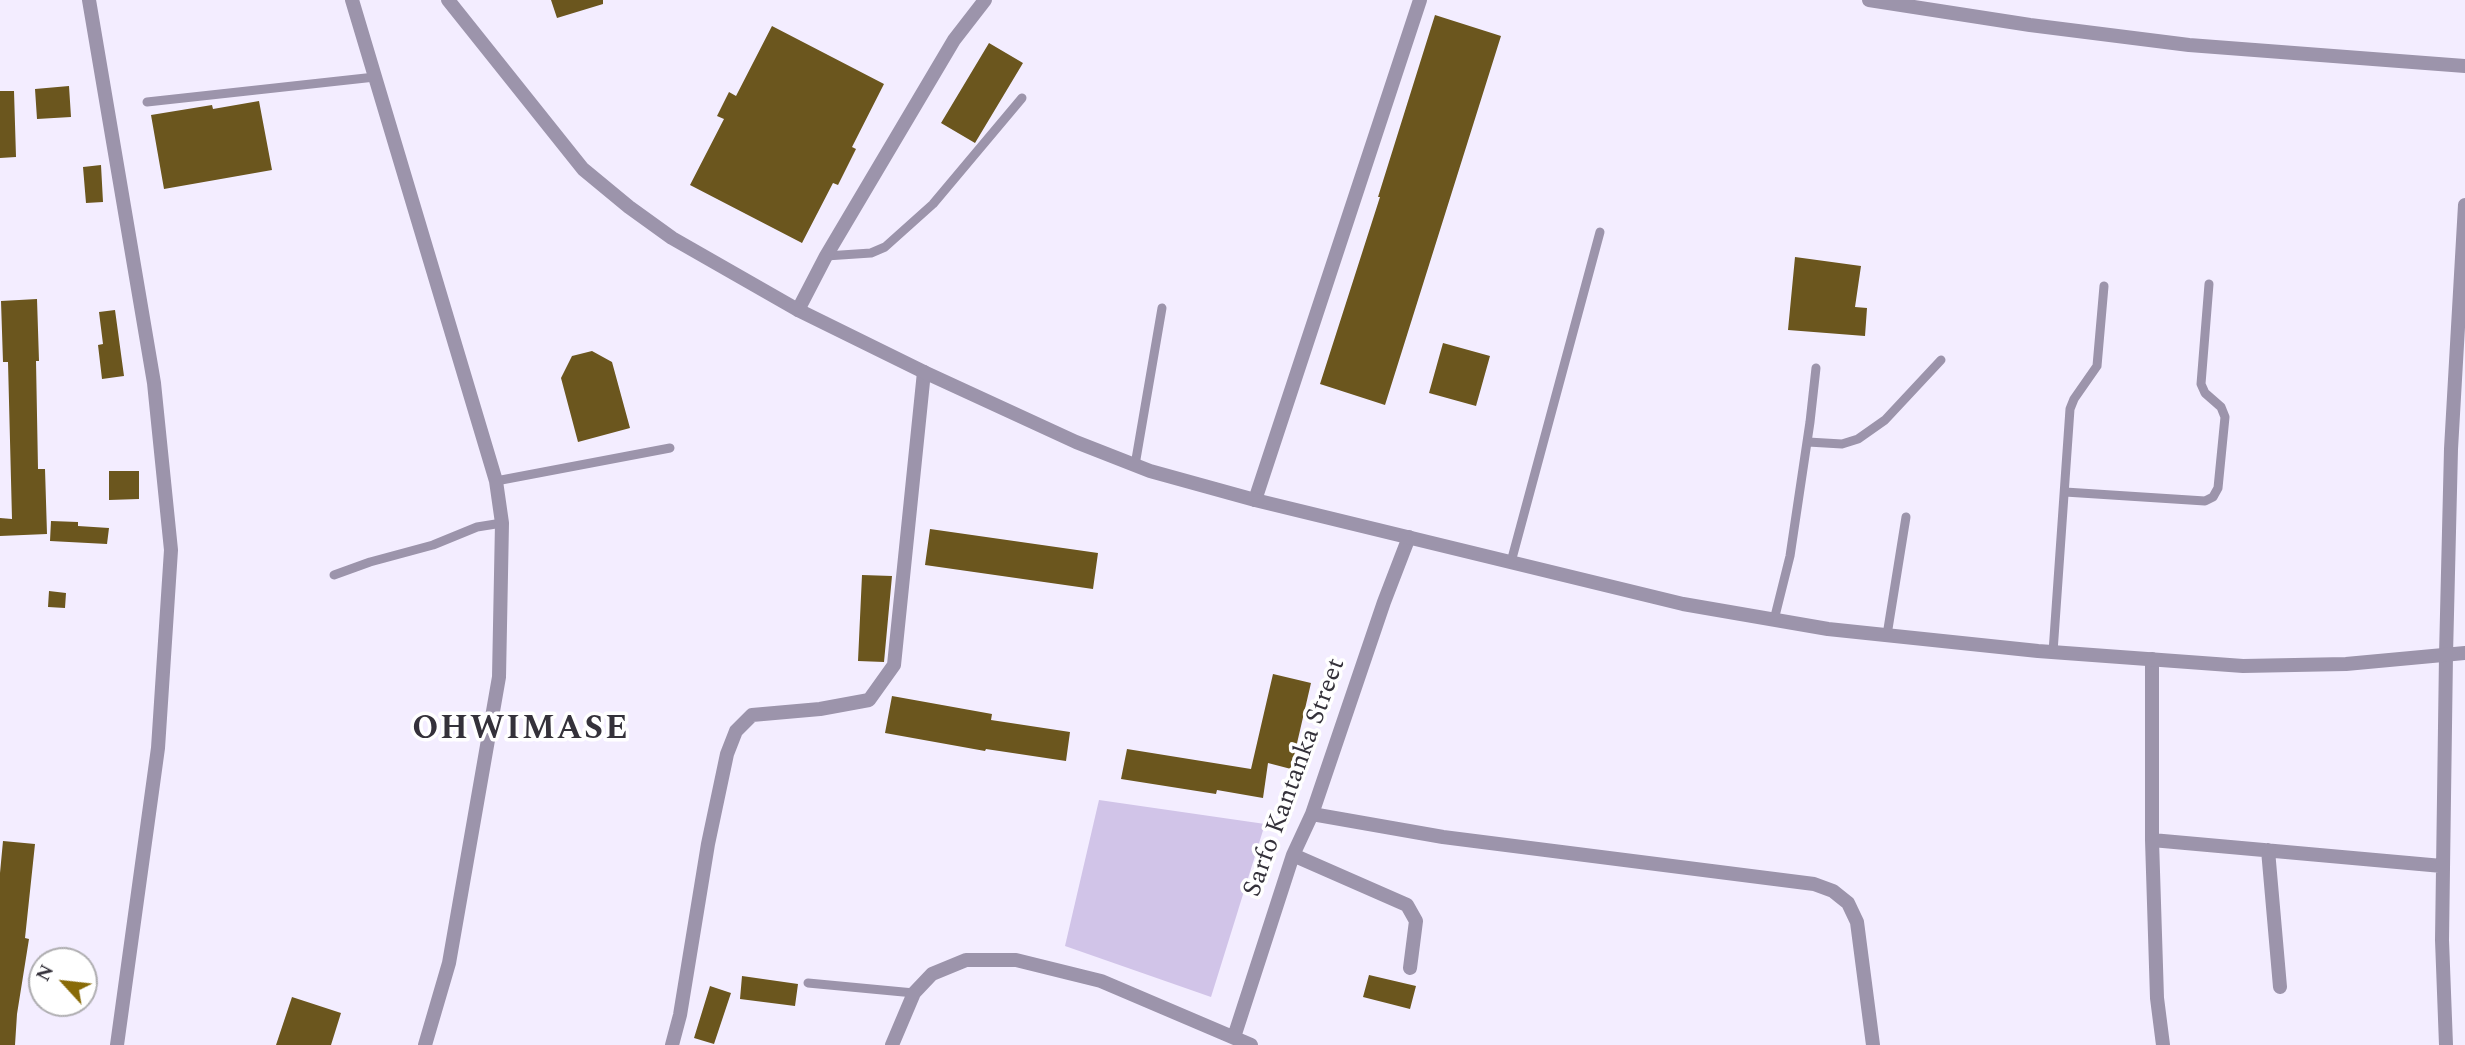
<!DOCTYPE html>
<style>
body{margin:0}
#map{position:relative;width:2465px;height:1045px;overflow:hidden;background:#f3edff;font-family:Spectral,serif}
canvas{display:block}
.north{position:absolute;left:28px;top:947px;width:70px;height:70px;box-sizing:border-box;background:#fff;border:2px solid #aeadb0;border-radius:50%;rotate:297deg;font-size:19px;font-weight:700;line-height:28px;text-align:center;color:#34313a}
.north::after{content:'';display:block;margin:auto;width:24px;height:32px;background:#886a07;clip-path:polygon(50% 0,100% 100%,50% 72%,0 100%)}
</style>
<div id="map">
<canvas width="2465" height="1045"></canvas>
<div class="north">N</div>
</div>
<script>
const ctx = document.querySelector('canvas').getContext('2d');
ctx.lineJoin = 'round';
function fill(path, color) { ctx.fillStyle = color; ctx.fill(path, 'evenodd'); }
const shape = rows => new Path2D(rows.map(r => 'M' + r).join(''));
function trace(path, color, width, dash) { ctx.strokeStyle = color; ctx.lineWidth = width; ctx.lineCap = dash ? 'butt' : 'round'; ctx.setLineDash(dash || []); ctx.stroke(path); }
function write(font, color, halo, rows, align = 'center') {
  ctx.font = font + ' Spectral,serif'; ctx.lineWidth = 7; ctx.setLineDash([]); ctx.textBaseline = 'middle'; ctx.strokeStyle = halo; ctx.fillStyle = color; for (const [text, x, y, turn = 0] of rows) {
    ctx.save(); ctx.translate(x, y); ctx.rotate((+turn || 0) * Math.PI / 180); ctx.textAlign = isNaN(turn) ? turn : align; if (halo) ctx.strokeText(text, 0, 0); ctx.fillText(text, 0, 0); ctx.restore();
  }
}
fill(shape([
 [1099,800,1265,824,1211,997,1065,946]
]), '#d1c4e8');
fill(shape([
 [551,0,603,0,603,4,557,18],
 [1435,15,1501,36,1385,405,1320,384,1380,197,1378,197],
 [772,26,884,84,852,147,856,149,838,185,833,183,802,243,690,185,724,119,717,116,729,92,736,96],
 [989,43,1023,63,975,143,941,123],
 [69,86,71,117,37,119,35,89],
 [0,91,14,91,16,157,0,158],
 [259,101,272,170,164,189,151,115,212,105,213,109],
 [101,165,103,202,86,203,83,167],
 [1795,257,1861,266,1855,307,1867,308,1865,336,1788,330],
 [37,299,39,361,36,361,38,469,45,469,47,534,0,536,0,518,12,519,8,362,3,362,1,301],
 [115,310,124,376,102,379,98,345,103,344,99,312],
 [1443,343,1490,356,1476,406,1429,393],
 [592,351,612,362,630,428,578,442,561,378,572,356],
 [109,471,139,471,139,499,109,500],
 [51,521,78,522,78,526,109,528,107,544,50,541],
 [930,529,1098,553,1093,589,925,565],
 [862,575,892,576,884,662,858,661],
 [49,591,66,593,65,608,48,607],
 [1273,674,1311,683,1291,769,1268,763,1263,798,1217,790,1216,794,1121,779,1127,749,1251,769],
 [892,696,992,714,991,720,1070,732,1066,761,986,749,985,751,885,733],
 [3,841,35,844,25,938,29,939,17,1014,15,1045,0,1045,0,873],
 [1369,975,1416,986,1410,1009,1363,997],
 [742,976,798,984,795,1006,740,999],
 [710,986,731,993,714,1044,694,1038],
 [292,997,341,1013,331,1045,276,1045]
]), '#6b561e');
trace(shape([
 [147,102,375,77],
 [826,256,871,253,885,247,933,204,1022,98],
 [1808,442,1842,444,1858,439,1885,420,1941,360],
 [1135,465,1162,308],
 [496,481,670,448],
 [2065,492,2205,501,2213,497,2218,488,2225,417,2221,407,2205,393,2201,384,2209,284],
 [1511,562,1600,232],
 [334,575,370,562,433,545,477,527,502,523],
 [1774,620,1790,556,1810,422,1816,368],
 [1887,635,1906,517],
 [2053,652,2070,409,2074,399,2097,366,2104,286],
 [808,983,914,993]
]), '#9c94ab', 9);
trace(shape([
 [89,0,154,383,171,550,158,748,117,1045],
 [1869,0,2030,25,2189,45,2465,66],
 [798,310,826,256,954,40,985,0],
 [1255,500,1420,0],
 [2152,659,2152,840,2157,998,2163,1045],
 [1312,814,1443,837,1814,884,1833,891,1848,903,1857,922,1873,1045],
 [2152,840,2442,866],
 [2268,850,2280,987],
 [1293,855,1407,905,1416,921,1410,968],
 [1234,1037,1293,855,1312,814,1384,602,1409,537],
 [672,1045,680,1015,708,844,727,754,736,731,752,715,820,709,869,700,894,665,924,372],
 [892,1045,914,993,932,974,966,960,1016,960,1101,981,1251,1045],
 [2446,1045,2442,940,2446,655,2451,449,2465,205]
]), '#9c94ab', 14);
trace(shape([
 [352,0,496,481,502,523,499,677,449,963,425,1045],
 [448,0,583,169,629,207,672,238,798,310,924,372,1076,442,1150,471,1255,500,1683,604,1828,629,2038,651,2243,666,2346,664,2465,653]
]), '#9c94ab', 14);
write('26px', '#34313a', '#fff', [
 ["Sarfo Kantanka Street",1296,778,-70]
]);
ctx.letterSpacing = '2px';
write('bold 33px', '#34313a', '#fff', [
 ["OHWIMASE",521,732]
]);
ctx.letterSpacing = '0px';
</script>
